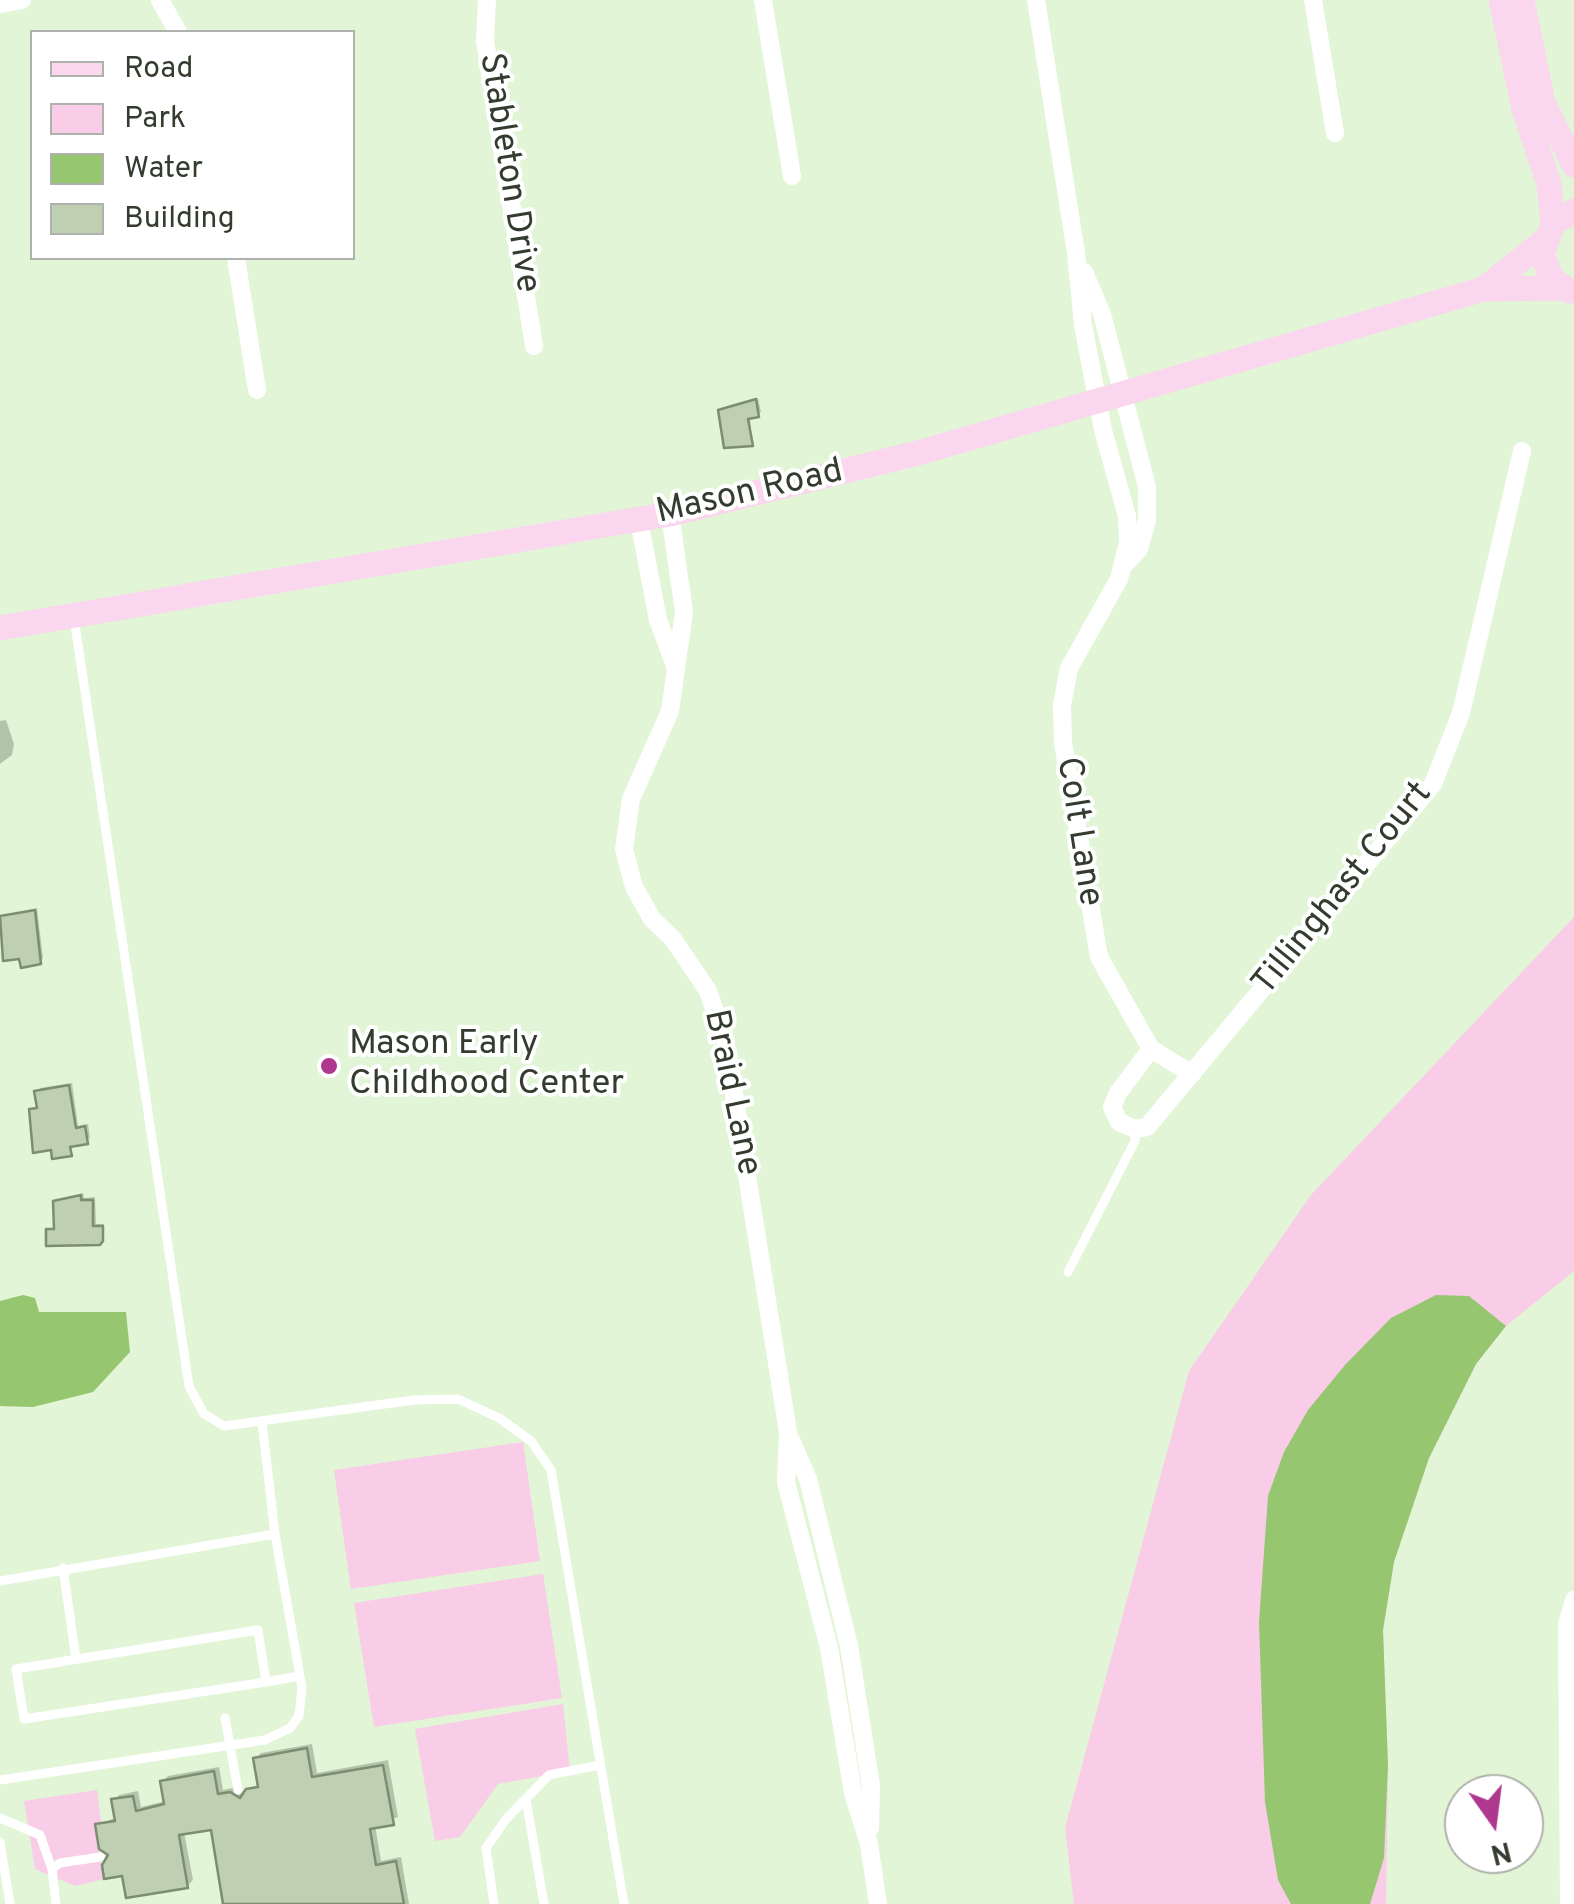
<!DOCTYPE html>
<style>
body{margin:0}
#map{position:relative;width:1574px;height:1904px;overflow:hidden;background:#e2f5d6;font-family:Overpass,sans-serif}
canvas{display:block}
.legend{position:absolute;left:30px;top:30px;width:325px;height:230px;box-sizing:border-box;background:#fff;border:2px solid #aeb1ac;margin:0;padding:12px 18px;list-style:none;font-size:30px;color:#343b2f}
.legend li{display:flex;align-items:center;gap:20px;height:50px}
.legend b{width:50px;border:2px solid #aeb1ac}
.north{position:absolute;left:1444px;top:1774px;width:100px;height:100px;box-sizing:border-box;background:#fff;border:2px solid #aeb1ac;border-radius:50%;rotate:166deg;font-size:28px;font-weight:700;line-height:40px;text-align:center;color:#343b2f}
.north::after{content:'';display:block;margin:auto;width:35px;height:45px;background:#ae388e;clip-path:polygon(50% 0,100% 100%,50% 72%,0 100%)}
</style>
<div id="map">
<canvas width="1574" height="1904"></canvas>
<ul class="legend">
<li><b style="height:12px;background:#fad7ef"></b>Road</li>
<li><b style="height:28px;background:#f9cce8"></b>Park</li>
<li><b style="height:28px;background:#96c66f"></b>Water</li>
<li><b style="height:28px;background:#becfb2"></b>Building</li>
</ul>
<div class="north">N</div>
</div>
<script>
const ctx = document.querySelector('canvas').getContext('2d');
ctx.lineJoin = 'round';
function fill(path, color) { ctx.fillStyle = color; ctx.fill(path, 'evenodd'); }
const shape = rows => new Path2D(rows.map(r => 'M' + r).join(''));
function trace(path, color, width, dash) { ctx.strokeStyle = color; ctx.lineWidth = width; ctx.lineCap = dash ? 'butt' : 'round'; ctx.setLineDash(dash || []); ctx.stroke(path); }
function write(font, color, halo, rows, align = 'center') {
  ctx.font = font + ' Overpass,sans-serif'; ctx.lineWidth = 8; ctx.setLineDash([]); ctx.textBaseline = 'middle'; ctx.strokeStyle = halo; ctx.fillStyle = color; for (const [text, x, y, turn = 0] of rows) {
    ctx.save(); ctx.translate(x, y); ctx.rotate((+turn || 0) * Math.PI / 180); ctx.textAlign = isNaN(turn) ? turn : align; if (halo) ctx.strokeText(text, 0, 0); ctx.fillText(text, 0, 0); ctx.restore();
  }
}
fill(shape([
 [1574,917,1574,1271,1506,1326,1476,1364,1429,1458,1394,1561,1383,1630,1388,1765,1386,1904,1074,1904,1065,1828,1189,1371,1311,1195],
 [523,1442,540,1561,351,1589,334,1470],
 [543,1574,562,1698,374,1727,354,1603],
 [563,1704,570,1771,498,1784,460,1837,435,1841,415,1729],
 [97,1790,101,1823,95,1825,104,1879,75,1886,35,1869,24,1801]
]), '#f9cce8');
fill(shape([
 [23,1295,35,1298,39,1312,126,1312,130,1352,93,1392,33,1407,0,1406,0,1301],
 [1436,1295,1469,1296,1506,1326,1476,1364,1429,1458,1394,1562,1383,1630,1388,1765,1384,1858,1370,1904,1291,1904,1278,1880,1265,1802,1259,1622,1268,1496,1284,1452,1308,1410,1345,1365,1391,1318]
]), '#96c66f');
fill(shape([
 [758,398,761,412,750,416,752,444,721,411],
 [6,720,14,744,12,755,0,764,0,721],
 [37,908,43,958,40,962,0,917],
 [72,1083,78,1126,88,1124,90,1138,73,1144,71,1154,31,1110,39,1106,40,1088],
 [83,1193,84,1198,95,1197,96,1224,104,1224,102,1239,49,1230,57,1226,56,1202],
 [312,1744,317,1773,388,1760,398,1817,375,1825,381,1861,401,1857,409,1904,226,1904,213,1827,184,1832,193,1880,187,1886,124,1873,98,1825,117,1817,114,1800,119,1795,138,1791,141,1807,166,1801,162,1782,168,1776,219,1767,223,1790,237,1787,246,1793,260,1783,256,1758,261,1753]
]), '#0003');
const building = shape([
 [756,399,759,417,748,419,753,446,724,448,718,410,756,399],
 [35,910,41,964,21,968,19,959,3,961,0,916,35,910],
 [69,1085,76,1128,85,1126,88,1144,70,1147,72,1156,52,1159,51,1150,33,1153,29,1109,37,1108,34,1091,69,1085],
 [81,1195,81,1200,93,1200,93,1226,103,1226,103,1241,100,1245,46,1246,46,1229,54,1229,53,1201,81,1195],
 [307,1748,312,1777,383,1765,394,1825,370,1829,376,1865,396,1861,404,1904,223,1904,211,1830,179,1835,188,1888,126,1898,122,1876,104,1879,102,1865,108,1855,99,1849,95,1824,115,1821,111,1799,133,1796,136,1811,164,1804,160,1781,214,1771,218,1794,230,1792,240,1798,246,1789,258,1787,253,1758,307,1748]
]);
fill(building, '#becfb2');
trace(building, '#7d8d71', 2.5);
trace(shape([
 [74,618,189,1386,204,1414,224,1426,414,1400,458,1399,499,1418,531,1441,551,1470,624,1904],
 [1068,1272,1135,1141,1135,1129],
 [63,1568,76,1659],
 [0,1581,275,1534],
 [266,1682,258,1630,16,1669,24,1719,266,1682,300,1676],
 [225,1718,238,1790],
 [0,1780,265,1740,290,1728,299,1716,302,1688,275,1534,262,1422],
 [526,1799,544,1904],
 [0,1818,40,1835,52,1869,56,1904],
 [0,1842,10,1904],
 [52,1869,60,1863,100,1857],
 [494,1904,486,1848,506,1819,549,1775,600,1765]
]), '#fff', 9);
trace(shape([
 [160,0,178,32],
 [487,0,485,41,534,346],
 [763,0,792,176],
 [1036,0,1076,253,1083,325,1103,430,1127,516,1128,542,1119,579,1069,668,1062,705,1063,743,1099,957,1151,1049,1192,1074],
 [1313,0,1335,133],
 [0,4,22,0],
 [236,258,257,390],
 [1084,272,1102,314,1147,487,1147,520,1139,549,1124,565],
 [670,514,684,612,670,711,631,799,624,849,634,887,652,919,673,939,708,991,726,1044,788,1432,786,1482,829,1648,853,1793,869,1844,878,1904],
 [639,520,658,620,675,666],
 [1151,1049,1118,1093,1112,1107,1119,1122,1135,1129,1147,1127,1433,784,1461,713,1522,451],
 [791,1440,808,1479,849,1646,871,1786,870,1828],
 [1569,1904,1567,1624,1574,1600]
]), '#fff', 18);
trace(shape([
 [1501,0,1524,109,1549,184,1553,223],
 [1522,0,1543,103,1574,165],
 [1484,289,1543,242],
 [1569,291,1552,279,1542,255,1553,223,1574,211],
 [0,628,670,514,918,453,1484,289,1562,288]
]), '#fad7ef', 25);
for (const [x, y, r, color] of [
 [329,1066,10,"#ae388e"]
]) { const dot = new Path2D(); dot.arc(x, y, r, 0, 2 * Math.PI); ctx.fillStyle = color; ctx.fill(dot); trace(dot, '#fff', 4); }
write('35px', '#343b2f', '#fff', [
 ["Stableton Drive",507,173,81],
 ["Mason Road",750,494,-13],
 ["Colt Lane",1077,832,81],
 ["Tillinghast Court",1344,890,-51],
 ["Braid Lane",730,1093,78]
]);
write('35px', '#343b2f', '#fff', [
 ["Mason Early",349,1046],
 ["Childhood Center",349,1086]
], 'left');
</script>
